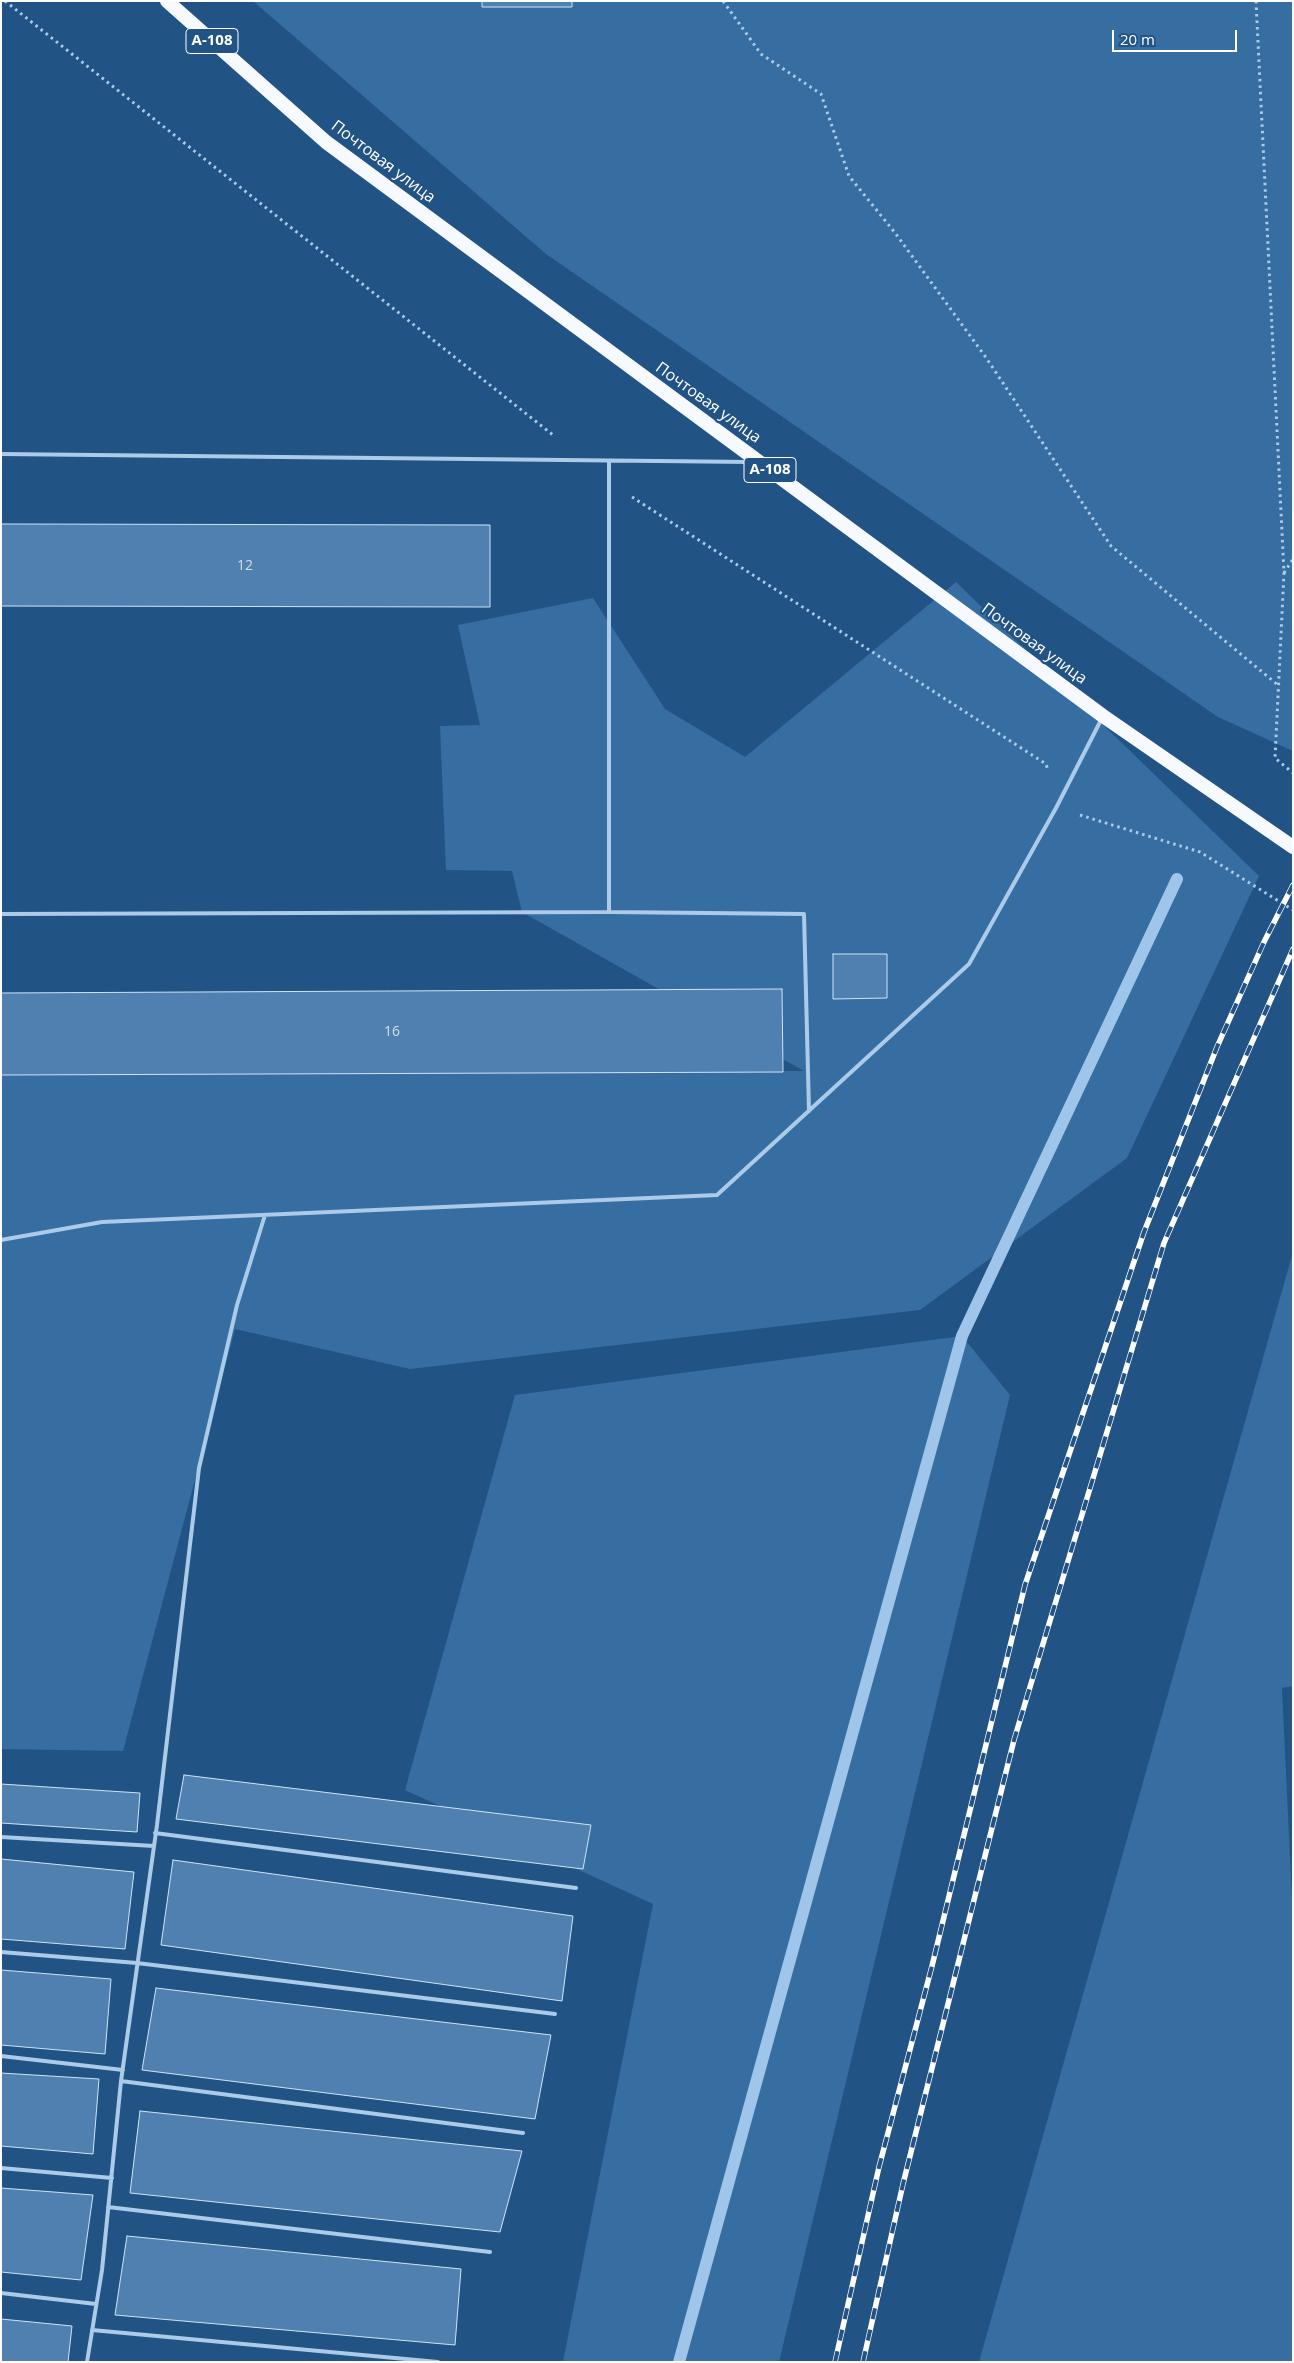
<!DOCTYPE html>
<meta charset="utf-8">
<style>
body{margin:0}
#map{position:relative;width:1294px;height:2363px;overflow:hidden;background:#225385;font-family:"Open Sans",sans-serif}
canvas{display:block}
.frame{position:absolute;inset:0;border:2px solid #fff;pointer-events:none}
.scale{position:absolute;left:1112px;top:30px;width:125px;height:22px;box-sizing:border-box;border:2px solid #fff;border-top:0;padding-left:6px;font-size:15px;line-height:18px;white-space:nowrap;color:#fff;-webkit-text-stroke:4px #225385;paint-order:stroke}
</style>
<div id="map">
<canvas width="1294" height="2363"></canvas>
<div class="frame"></div>
<div class="scale">20 m</div>
</div>
<script>
const ctx = document.querySelector('canvas').getContext('2d');
ctx.lineJoin = 'round';
function fill(path, color) { ctx.fillStyle = color; ctx.fill(path, 'evenodd'); }
const shape = rows => new Path2D(rows.map(r => 'M' + r).join(''));
function trace(path, color, width, dash) { ctx.strokeStyle = color; ctx.lineWidth = width; ctx.lineCap = dash ? 'butt' : 'round'; ctx.setLineDash(dash || []); ctx.stroke(path); }
function write(font, color, halo, rows, align = 'center') {
  ctx.font = font + ' "Open Sans",sans-serif'; ctx.lineWidth = 4.5; ctx.setLineDash([]); ctx.textBaseline = 'middle'; ctx.strokeStyle = halo; ctx.fillStyle = color; for (const [text, x, y, turn = 0] of rows) {
    ctx.save(); ctx.translate(x, y); ctx.rotate((+turn || 0) * Math.PI / 180); ctx.textAlign = isNaN(turn) ? turn : align; if (halo) ctx.strokeText(text, 0, 0); ctx.fillText(text, 0, 0); ctx.restore();
  }
}
fill(shape([
 [253,1,1293,1,1293,751,1218,717,546,254],
 [956,582,1259,876,1127,1158,920,1310,410,1369,235,1329,123,1751,1,1749,1,1068,804,1071,522,912,512,871,446,870,440,726,480,725,458,625,593,598,665,709,745,757],
 [1293,1252,1293,1686,1282,1688,1293,1920,1293,2362,979,2362],
 [962,1336,1010,1395,779,2362,563,2362,653,1904,405,1790,515,1395]
]), '#366ea2');
trace(shape([
 [679,2362,962,1336,1177,879]
]), '#9fc6ea', 12);
const building = shape([
 [482,1,572,1,572,7,482,7,482,1],
 [1,524,490,525,490,607,1,606,1,524],
 [833,954,887,954,887,998,833,999,833,954],
 [782,989,783,1072,1,1075,1,993,782,989],
 [184,1775,591,1825,583,1869,176,1819,184,1775],
 [1,1784,140,1793,137,1832,1,1823,1,1784],
 [1,1859,134,1872,125,1949,1,1939,1,1859],
 [173,1860,573,1916,562,2001,161,1945,173,1860],
 [1,1970,111,1979,105,2054,1,2045,1,1970],
 [156,1988,551,2035,535,2119,142,2070,156,1988],
 [1,2073,99,2079,93,2154,1,2146,1,2073],
 [140,2111,522,2151,500,2232,130,2193,140,2111],
 [1,2188,93,2195,81,2280,1,2272,1,2188],
 [127,2236,461,2269,455,2345,115,2315,127,2236],
 [1,2319,72,2326,68,2362,1,2362,1,2319]
]);
fill(building, '#4f80af');
trace(building, '#cfe4f7', 1);
trace(shape([
 [5,1,553,435],
 [723,1,761,54,821,94,849,176,896,234,987,359,1111,546,1279,686],
 [1256,1,1284,573,1275,758,1293,773],
 [632,497,1046,764,1048,770],
 [1284,573,1293,559],
 [1080,815,1200,852,1293,910]
]), '#abcbe9', 3, [2.5, 4]);
trace(shape([
 [1,454,751,462],
 [609,461,609,912],
 [1,914,609,912,804,914,809,1111],
 [1,1240,102,1222,717,1195,969,964,1056,808,1101,720],
 [155,1833,576,1888],
 [1,1837,154,1846],
 [1,1952,137,1963,555,2014],
 [1,2056,123,2070],
 [121,2081,523,2133],
 [1,2168,112,2178],
 [108,2207,490,2252],
 [1,2293,96,2304],
 [92,2330,438,2362],
 [87,2362,102,2270,121,2081,157,1825,199,1468,237,1305,265,1215]
]), '#abcbe9', 4);
trace(shape([
 [167,1,326,142,1103,716,1293,847]
]), '#f6fafe', 14);
const rail = shape([
 [835,2362,879,2167,932,1966,1025,1585,1144,1232,1217,1047,1264,942,1293,885],
 [863,2362,903,2184,1014,1740,1164,1243,1293,949]
]);
trace(rail, '#fff', 5.5);
trace(rail, '#225385', 4, [11]);
write('14px', '#d3dfeb', null, [
 ["12",245,566],
 ["16",392,1032]
]);
for (const [x, y, w] of [
 [212,41,52],
 [770,470,52]
]) { const box = new Path2D(); box.roundRect(x - w / 2, y - 12.5, w, 25, 4); ctx.fillStyle = '#225385'; ctx.fill(box); trace(box, '#fff', 1); }
write('bold 15px', '#fff', null, [
 ["А-108",212,41],
 ["А-108",770,470]
]);
write('16px', '#fff', '#225385', [
 ["Почтовая улица",383,162,37],
 ["Почтовая улица",708,403,36],
 ["Почтовая улица",1034,644,36]
]);
</script>
